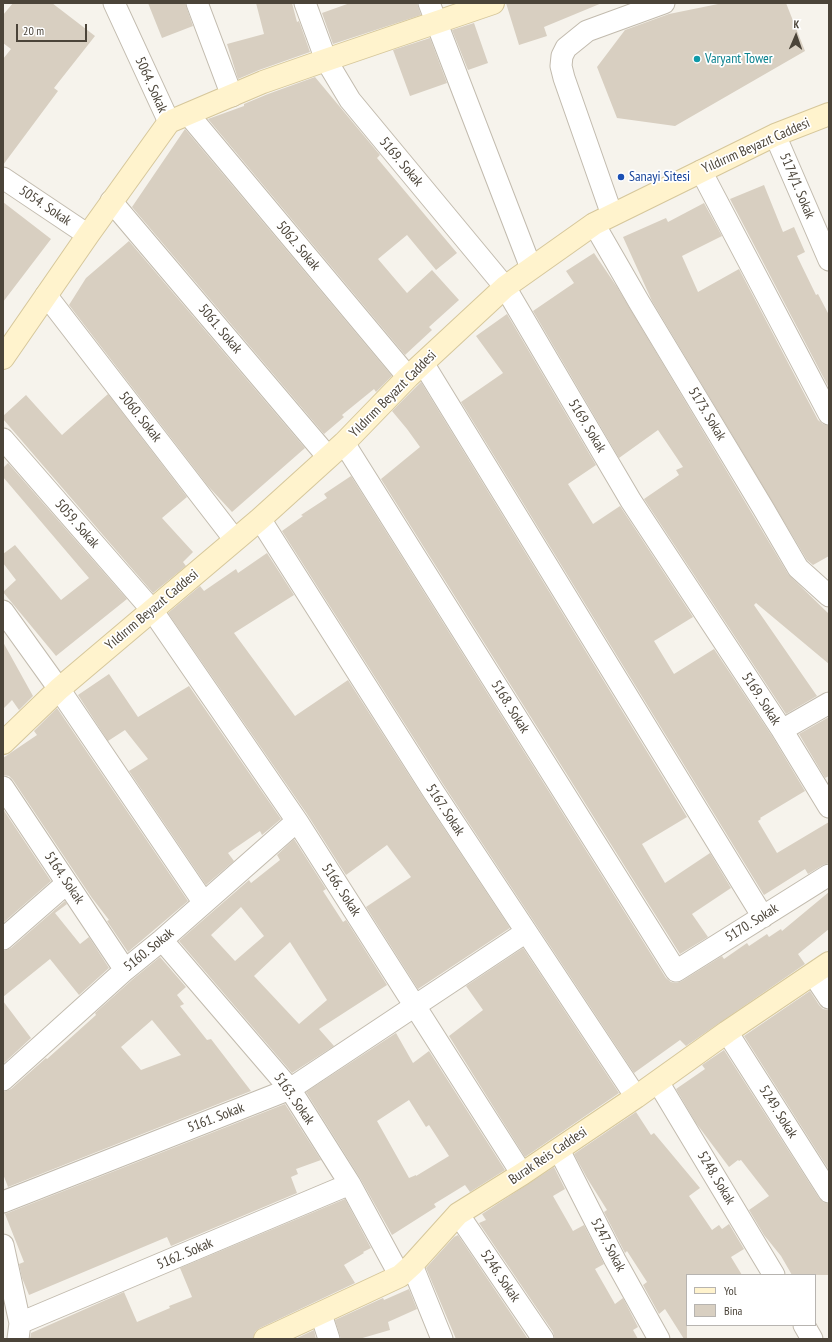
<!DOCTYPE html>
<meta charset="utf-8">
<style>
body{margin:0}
#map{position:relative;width:832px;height:1342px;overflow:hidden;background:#f6f3ec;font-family:"PT Sans Narrow",sans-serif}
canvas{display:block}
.frame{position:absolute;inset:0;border:4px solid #4b4439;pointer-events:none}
.legend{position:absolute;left:686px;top:1274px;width:130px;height:52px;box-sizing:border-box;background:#fff;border:1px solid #b7b4b0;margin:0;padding:5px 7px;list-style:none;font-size:12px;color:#4b4439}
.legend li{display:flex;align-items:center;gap:8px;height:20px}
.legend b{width:20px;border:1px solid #b7b4b0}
.north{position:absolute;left:776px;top:16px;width:40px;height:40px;-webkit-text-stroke:3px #fff;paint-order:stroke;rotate:2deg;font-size:11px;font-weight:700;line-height:16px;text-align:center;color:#4b4439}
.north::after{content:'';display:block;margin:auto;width:14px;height:18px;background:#4b4439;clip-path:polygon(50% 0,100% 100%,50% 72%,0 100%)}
.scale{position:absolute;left:16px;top:24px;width:71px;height:18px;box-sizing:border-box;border:2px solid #4b4439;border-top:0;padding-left:5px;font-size:12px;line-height:14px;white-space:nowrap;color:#4b4439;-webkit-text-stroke:3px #fff;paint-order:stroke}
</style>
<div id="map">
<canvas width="832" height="1342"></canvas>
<div class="frame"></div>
<ul class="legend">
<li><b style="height:5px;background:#fff3cd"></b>Yol</li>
<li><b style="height:11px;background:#d8cfc1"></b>Bina</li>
</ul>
<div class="north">K</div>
<div class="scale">20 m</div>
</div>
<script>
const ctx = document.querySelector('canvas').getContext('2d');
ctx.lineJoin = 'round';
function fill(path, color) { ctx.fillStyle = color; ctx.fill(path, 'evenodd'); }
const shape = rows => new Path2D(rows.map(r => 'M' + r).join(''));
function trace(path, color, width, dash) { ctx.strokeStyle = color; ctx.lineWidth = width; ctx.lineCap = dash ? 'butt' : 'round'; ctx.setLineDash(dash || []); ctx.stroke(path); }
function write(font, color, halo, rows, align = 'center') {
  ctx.font = font + ' "PT Sans Narrow",sans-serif'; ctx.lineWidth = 3.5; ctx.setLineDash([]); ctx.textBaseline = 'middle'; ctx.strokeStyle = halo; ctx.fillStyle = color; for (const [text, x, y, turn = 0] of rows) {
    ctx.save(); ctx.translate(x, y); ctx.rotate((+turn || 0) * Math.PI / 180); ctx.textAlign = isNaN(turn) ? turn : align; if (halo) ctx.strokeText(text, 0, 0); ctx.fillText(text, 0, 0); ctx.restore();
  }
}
fill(shape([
 [13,3,52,3,95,36,54,88,58,91,3,165,3,59,11,49,3,43,3,15],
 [148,3,185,3,193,26,162,38],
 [256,3,292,3,297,22,299,21,310,52,259,70,238,79,227,44,264,34],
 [350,3,417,3,421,15,333,44,322,13],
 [506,3,602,3,544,27,547,36,519,45],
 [723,3,786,3,805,51,675,126,617,118,597,67,625,30,669,14],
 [474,23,488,63,468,70,452,30],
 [430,38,447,83,410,96,393,50],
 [315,77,380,155,377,158,457,253,436,270,407,235,378,259,407,293,432,270,459,300,429,327,432,330,405,355,208,119,244,106,244,104,268,94],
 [185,129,392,376,376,392,374,389,342,415,344,417,324,434,132,207],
 [764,185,783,232,794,227,805,252,797,256,816,295,818,294,829,315,829,388,730,199],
 [3,202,51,239,3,302],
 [704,203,722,236,682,256,698,292,739,269,818,420,823,424,829,426,829,556,813,565,807,560,652,301,623,237,666,218,668,222],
 [129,241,305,448,232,512,208,486,69,305,86,278],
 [594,253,617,287,788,574,829,614,829,664,756,603,754,605,817,696,786,714,644,499,679,475,676,470,683,467,658,430,619,458,533,311,574,283,566,271],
 [507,314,596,465,568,484,593,524,620,506,693,617,654,641,674,674,714,649,772,736,805,791,760,818,761,819,758,821,777,853,829,822,829,863,823,865,808,874,805,869,764,895,461,402,503,373,476,336],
 [421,382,687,817,642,844,665,883,710,853,731,888,692,914,708,937,680,954,381,479,420,447,407,429,392,411],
 [108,394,187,497,162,518,193,552,183,562,186,566,153,593,3,419,3,416,26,395,62,435],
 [8,463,127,599,56,656,3,592,16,580,3,563,3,554,15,545,61,600,89,578,3,477,3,468],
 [351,476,666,978,671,982,676,983,682,981,722,956,724,959,747,943,749,946,767,934,769,937,781,929,782,931,829,892,829,929,798,954,805,964,686,1046,680,1040,634,1073,443,784,282,531,303,516,301,515,327,498,324,494],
 [267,553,294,595,234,633,295,716,348,680,423,797,510,928,418,989,366,907,411,877,387,845,346,875,307,814,168,613,200,586,204,591,236,569,238,573],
 [3,642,33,696,19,710,12,700,3,709],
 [109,674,138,717,189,686,281,819,262,835,260,831,228,853,234,861,206,885,129,771,148,759,125,730,108,741,78,695],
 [57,708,188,901,128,952,107,921,109,920,92,898,13,780,9,776,3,775,3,758,37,735,34,731],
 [829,717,829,776,825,778,799,734],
 [3,809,51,881,3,923],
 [294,839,326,889,323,891,343,922,346,920,387,985,319,1029,334,1046,292,1073,179,941,249,880,251,883,280,860,277,855],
 [241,907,264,936,235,961,211,935],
 [290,942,327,1000,299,1024,254,976],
 [65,901,67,904,55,913,80,944,89,937,109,968,79,995,50,959,3,997,3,951,11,948],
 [523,948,619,1093,525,1157,449,1036,483,1010,466,986],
 [160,957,186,987,177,995,184,1004,180,1006,207,1040,211,1039,251,1091,8,1187,3,1174,3,1092,11,1089,46,1058,47,1059,96,1015,95,1013,133,979],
 [152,1020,181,1055,141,1070,121,1047],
 [810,991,819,1005,823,1009,829,1010,829,1170,744,1036],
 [3,1001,31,1038,3,1064],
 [396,1033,413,1063,429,1051,505,1170,470,1192,465,1185,434,1204,436,1207,392,1235,360,1178,306,1092],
 [409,1100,426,1127,429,1125,449,1156,416,1176,416,1175,409,1178,377,1121],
 [724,1050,819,1198,823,1202,829,1204,829,1275,792,1275,781,1256,764,1235,749,1210,769,1196,741,1160,739,1161,738,1160,729,1167,696,1123,676,1089,705,1069,702,1065],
 [285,1104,321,1160,296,1169,298,1174,291,1177,297,1193,171,1246,167,1237,29,1295,22,1278,19,1264,24,1262,5,1214],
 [636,1112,651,1135,654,1133,700,1188,689,1196,712,1230,719,1225,722,1229,729,1224,744,1249,731,1257,742,1275,687,1275,687,1339,684,1339,665,1309,659,1314,643,1285,647,1282,627,1251,625,1253,604,1212,607,1210,587,1178,574,1154],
 [554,1167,565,1189,553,1196,573,1231,584,1225,604,1264,595,1269,615,1304,623,1298,638,1327,633,1330,638,1339,555,1339,553,1332,479,1223,486,1220,482,1214],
 [345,1199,371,1248,363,1252,364,1253,344,1265,355,1283,260,1328,255,1332,253,1339,30,1339,31,1333,124,1292,137,1322,170,1308,169,1306,192,1297,180,1268],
 [458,1235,528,1339,456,1339,426,1268,454,1237],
 [409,1289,417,1309,388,1322,390,1330,359,1339,341,1339,335,1320,383,1298,384,1300],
 [314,1330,316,1339,295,1339]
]), '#d8cfc1');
const street = shape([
 [114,3,169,122],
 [197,3,232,96],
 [305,3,326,60,350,100,505,287,631,501,782,730,829,807],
 [429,3,531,268],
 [188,114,408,377],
 [775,135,829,260],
 [701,171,829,414],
 [3,178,88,235],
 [111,201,328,457],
 [612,215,564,78,561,66,562,56,566,48,587,31,664,3],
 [594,224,639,302,763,508,798,568,829,596],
 [46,295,235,540],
 [423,363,763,917],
 [3,439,152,610,297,821,522,1174],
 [344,443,676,971,829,875],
 [260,519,433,791,636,1097],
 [3,611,59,689,204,903],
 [782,730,829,703],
 [3,787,125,970],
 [3,939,67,883],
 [162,940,290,1089,350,1184,400,1276],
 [813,974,829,998],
 [727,1032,829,1192],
 [3,1080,125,970,162,940,297,821],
 [658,1082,774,1275],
 [559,1150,615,1260,659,1339],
 [3,1202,290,1089,526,932],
 [458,1214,543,1339],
 [3,1245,20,1323,18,1339],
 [412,1265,442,1339],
 [321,1314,329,1339],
 [20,1323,350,1184],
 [804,1325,812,1339]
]);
const secondary = shape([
 [3,358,88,235,169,122,263,82,326,60,493,3],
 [3,743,59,689,260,519,344,443,408,377,505,287,594,224,775,135,829,114],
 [265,1339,400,1276,412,1265,458,1214,522,1174,636,1097,727,1032,829,963]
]);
trace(street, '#c2bbae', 23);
trace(secondary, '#d6c79b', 24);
trace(street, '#fff', 21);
trace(secondary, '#fff3cd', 22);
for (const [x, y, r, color] of [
 [697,59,4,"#0f9aa8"],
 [621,177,4,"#1a4fb4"]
]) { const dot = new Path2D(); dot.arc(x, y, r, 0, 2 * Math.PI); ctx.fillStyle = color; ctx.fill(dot); trace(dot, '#fff', 1.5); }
write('14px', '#0d838f', '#fff', [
 ["Varyant Tower",705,59]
], 'left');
write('14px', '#4b4439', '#fff', [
 ["5064. Sokak",151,85,66],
 ["Yıldırım Beyazıt Caddesi",756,146,-24],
 ["5169. Sokak",401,162,50],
 ["5174/1. Sokak",797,186,67],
 ["5054. Sokak",45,206,34],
 ["5062. Sokak",298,246,50],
 ["5061. Sokak",220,329,50],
 ["Yıldırım Beyazıt Caddesi",393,394,-45],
 ["5173. Sokak",707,414,59],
 ["5060. Sokak",140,417,52],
 ["5169. Sokak",587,426,59],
 ["5059. Sokak",77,524,49],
 ["Yıldırım Beyazıt Caddesi",152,610,-40],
 ["5169. Sokak",761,699,57],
 ["5168. Sokak",510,707,58],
 ["5167. Sokak",445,810,57],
 ["5164. Sokak",64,878,56],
 ["5166. Sokak",341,890,57],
 ["5170. Sokak",752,923,-32],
 ["5160. Sokak",149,950,-39],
 ["5163. Sokak",294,1099,55],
 ["5249. Sokak",778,1112,58],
 ["5161. Sokak",216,1118,-21],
 ["Burak Reis Caddesi",548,1156,-34],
 ["5248. Sokak",716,1178,59],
 ["5247. Sokak",608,1245,62],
 ["5162. Sokak",185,1254,-23],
 ["5246. Sokak",500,1276,56]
]);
write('14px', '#164399', '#fff', [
 ["Sanayi Sitesi",629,177]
], 'left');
</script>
